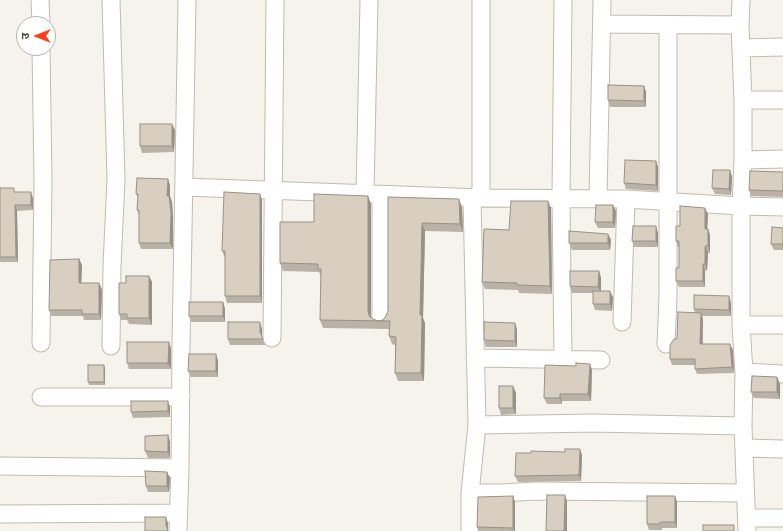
<!DOCTYPE html>
<meta charset="utf-8">
<style>
body{margin:0}
#map{position:relative;width:783px;height:531px;overflow:hidden;background:#f6f3ec;font-family:"DM Sans","Noto Sans Devanagari",sans-serif}
canvas{display:block}
.north{position:absolute;left:16px;top:16px;width:40px;height:40px;box-sizing:border-box;background:#fff;border:1px solid #b7b4b0;border-radius:50%;rotate:270deg;font-size:11px;font-weight:700;line-height:16px;text-align:center;color:#4b4439}
.north::after{content:'';display:block;margin:auto;width:14px;height:18px;background:#fc3f1d;clip-path:polygon(50% 0,100% 100%,50% 72%,0 100%)}
</style>
<div id="map">
<canvas width="783" height="531"></canvas>
<div class="north">उ</div>
</div>
<script>
const ctx = document.querySelector('canvas').getContext('2d');
ctx.lineJoin = 'round';
const shape = rows => new Path2D(rows.map(r => 'M' + r).join(''));
function trace(path, color, width, dash) { ctx.strokeStyle = color; ctx.lineWidth = width; ctx.lineCap = dash ? 'butt' : 'round'; ctx.setLineDash(dash || []); ctx.stroke(path); }
function fill(path, color) { ctx.fillStyle = color; ctx.fill(path, 'evenodd'); }
const minor = shape([
 [40,0,41,24],
 [111,0,116,179,112,266,111,346],
 [741,0,740,25,743,100,743,160,741,206,741,325,744,372,743,426,747,531],
 [602,24,740,25],
 [741,48,783,47],
 [743,100,783,100],
 [743,160,783,159],
 [184,187,481,198,626,199,741,206,783,207],
 [365,193,369,0],
 [481,198,481,0],
 [598,198,602,0],
 [381,319,381,194],
 [622,322,626,199],
 [741,325,783,325],
 [272,338,275,0],
 [41,343,43,179,41,48],
 [666,344,668,297,668,25],
 [475,358,601,360],
 [563,360,561,198,563,0],
 [744,372,783,374],
 [41,397,181,397],
 [477,425,593,423,743,426],
 [744,448,783,449],
 [0,466,180,468],
 [470,493,502,493,536,491,745,493],
 [0,514,178,513],
 [747,518,783,518],
 [178,531,180,468,181,345,187,0],
 [470,531,470,493,477,425,472,197]
]);
trace(minor, '#c2bbae', 19);
trace(minor, '#fff', 17);
fill(shape([
 [644,86,646,92,646,107,610,107,608,100],
 [175,130,174,152,142,153,140,146],
 [656,161,658,167,658,191,626,189,624,183],
 [730,170,732,177,731,195,715,194,712,188],
 [783,172,783,197,751,196,749,190],
 [168,179,170,186,170,196,172,202,173,218,173,249,141,249,139,243,139,215,137,210,138,198,136,194],
 [0,188,33,198,33,210,17,211,18,262,0,262],
 [260,194,262,200,262,303,227,303,225,296,225,258,222,251],
 [368,196,371,204,371,317,373,319,378,321,383,320,386,316,388,311,388,197,462,207,463,232,425,231,423,318,425,323,424,381,398,381,395,373,395,345,392,344,389,336,390,329,323,328,320,320,321,276,319,272,283,271,280,263,314,222],
 [613,205,616,211,615,228,598,228,595,222],
 [551,208,552,294,519,293,518,290,485,289,482,282,509,230],
 [708,214,707,229,710,235,710,253,708,253,707,271,705,270,705,287,679,287,676,281,679,268,679,247,678,247,676,241,680,226],
 [783,228,783,250,774,250,771,244],
 [658,233,658,247,634,247,632,241],
 [608,234,611,240,610,250,572,250,569,243],
 [79,259,82,265,81,283,99,283,102,290,101,320,84,320,83,316,51,316,49,310],
 [599,271,601,278,601,291,613,297,612,311,595,310,593,304,593,293,572,293,570,286],
 [149,276,152,282,152,325,129,324,127,320,121,320,119,314,126,283],
 [223,302,225,309,225,322,191,322,189,316],
 [731,303,731,316,702,316,703,319,703,344,733,350,734,373,697,374,695,369,695,365,672,365,670,359,695,313,694,309],
 [262,329,262,337,265,345,230,345,228,339],
 [517,329,517,347,486,347,484,340],
 [171,348,171,369,129,369,127,363],
 [216,354,218,361,218,377,191,377,188,371],
 [105,368,105,385,89,385,88,382],
 [592,370,591,401,562,401,562,404,547,404,544,398],
 [777,377,780,384,780,399,754,398,751,392],
 [513,386,516,393,516,414,501,415,499,408],
 [170,407,170,417,133,418,131,412],
 [168,435,170,442,170,458,148,458,145,451],
 [582,455,581,481,518,482,515,476],
 [167,472,170,478,169,492,148,492,146,486],
 [513,496,515,502,515,531,478,531,477,527],
 [675,496,677,502,677,528,662,528,662,530,649,530,647,524]
]), '#bab2a6');
fill(shape([
 [644,86,646,92,646,107,644,101],
 [172,124,175,130,174,152,172,146],
 [656,161,658,167,658,191,656,185],
 [730,170,732,177,731,195,729,189],
 [168,179,170,186,170,196,172,202,173,218,173,249,170,243,167,196],
 [31,192,33,198,33,210,31,205],
 [260,194,262,200,262,303,260,296],
 [368,196,371,204,371,319,368,311],
 [459,199,462,207,463,232,460,224],
 [548,201,551,208,552,294,550,286],
 [15,205,17,211,18,262,16,257],
 [613,205,616,211,615,228,613,222],
 [705,208,708,214,707,235,705,229],
 [422,223,425,231,423,318,425,323,424,381,421,373,420,315],
 [656,226,658,233,658,247,656,241],
 [708,229,710,235,710,253,708,246],
 [608,234,611,240,610,250,608,243],
 [705,246,708,253,707,271,705,264],
 [79,259,82,265,81,290,79,283],
 [703,264,705,270,705,287,703,281],
 [599,271,601,278,601,293,598,287],
 [149,276,152,282,152,325,149,318],
 [99,283,102,290,101,320,99,314],
 [610,291,613,297,612,311,610,304],
 [729,296,731,303,731,316,729,310],
 [223,302,225,309,225,322,223,316],
 [701,313,703,319,702,350,700,344],
 [260,322,262,329,262,338,260,332],
 [515,323,517,329,517,347,515,341],
 [169,342,171,348,171,369,168,363],
 [730,344,733,350,734,373,732,367],
 [216,354,218,361,218,377,216,371],
 [590,364,592,370,591,401,588,394],
 [104,365,105,368,105,385,104,382],
 [777,377,780,384,780,399,777,392],
 [513,386,516,393,516,414,513,408],
 [560,394,562,401,562,404,560,398],
 [168,401,170,407,170,417,168,411],
 [168,435,170,442,170,458,168,452],
 [580,449,582,455,581,481,579,475],
 [167,472,170,478,169,492,167,486],
 [565,495,567,501,567,531,564,531],
 [513,496,515,502,515,531,514,531,513,528],
 [675,496,677,502,677,528,675,522],
 [166,517,168,523,168,531,166,525]
]), '#979187');
const building = shape([
 [608,85,644,86,644,101,608,100,608,85],
 [140,124,172,124,172,146,140,146,140,124],
 [625,160,656,161,656,185,624,183,625,160],
 [713,170,730,170,729,189,712,188,713,170],
 [750,171,783,172,783,191,749,190,750,171],
 [137,178,168,179,167,196,169,196,171,212,170,243,139,243,139,210,137,210,138,194,136,194,137,178],
 [0,188,14,188,14,192,31,192,31,205,15,205,16,257,0,257,0,188],
 [224,192,260,194,260,296,225,296,225,251,222,251,224,192],
 [314,194,368,196,368,311,369,316,373,319,378,321,383,320,386,316,388,311,388,197,459,199,460,224,422,223,420,315,422,315,421,373,395,373,396,337,389,336,390,321,320,320,321,269,318,269,318,264,280,263,280,222,314,222,314,194],
 [511,201,548,201,550,286,517,285,517,283,482,282,484,229,509,230,511,201],
 [596,205,613,205,613,222,595,222,596,205],
 [680,206,705,208,705,229,708,229,708,246,705,246,705,264,703,264,703,281,676,281,676,268,679,268,679,241,676,241,676,226,680,226,680,206],
 [633,226,656,226,656,241,632,241,633,226],
 [772,227,783,228,783,244,771,244,772,227],
 [569,231,608,234,608,243,569,243,569,231],
 [79,259,79,283,99,283,99,314,82,314,82,310,49,310,50,260,79,259],
 [570,271,599,271,598,287,570,286,570,271],
 [126,276,149,276,149,318,127,318,127,314,119,314,119,283,126,283,126,276],
 [593,291,610,291,610,304,593,304,593,291],
 [694,295,729,296,729,310,694,309,694,295],
 [189,302,223,302,223,316,189,316,189,302],
 [678,312,701,313,700,344,730,344,732,367,695,369,695,359,670,359,670,345,674,339,677,339,678,312],
 [228,322,260,322,260,332,263,339,228,339,228,322],
 [484,322,515,323,515,341,484,340,484,322],
 [127,342,169,342,168,363,127,363,127,342],
 [189,354,216,354,216,371,188,371,189,354],
 [576,363,590,364,588,394,560,394,560,398,544,398,545,365,576,366,576,363],
 [88,365,104,365,104,382,88,382,88,365],
 [752,376,777,377,777,392,751,392,752,376],
 [499,386,513,386,513,408,499,408,499,386],
 [131,401,168,401,168,411,131,412,131,401],
 [168,435,168,452,145,451,145,436,168,435],
 [565,449,580,449,579,475,515,476,516,453,531,453,531,451,565,452,565,449],
 [145,471,167,472,167,486,146,486,145,471],
 [547,495,565,495,564,531,546,531,547,495],
 [513,496,513,528,477,527,478,497,513,496],
 [647,496,675,496,675,522,660,522,660,524,647,524,647,496],
 [145,517,166,517,166,525,168,531,145,531,145,517],
 [703,525,734,525,734,531,703,531,703,525]
]);
fill(building, '#d8cfc1');
trace(building, '#979187', 1);
</script>
